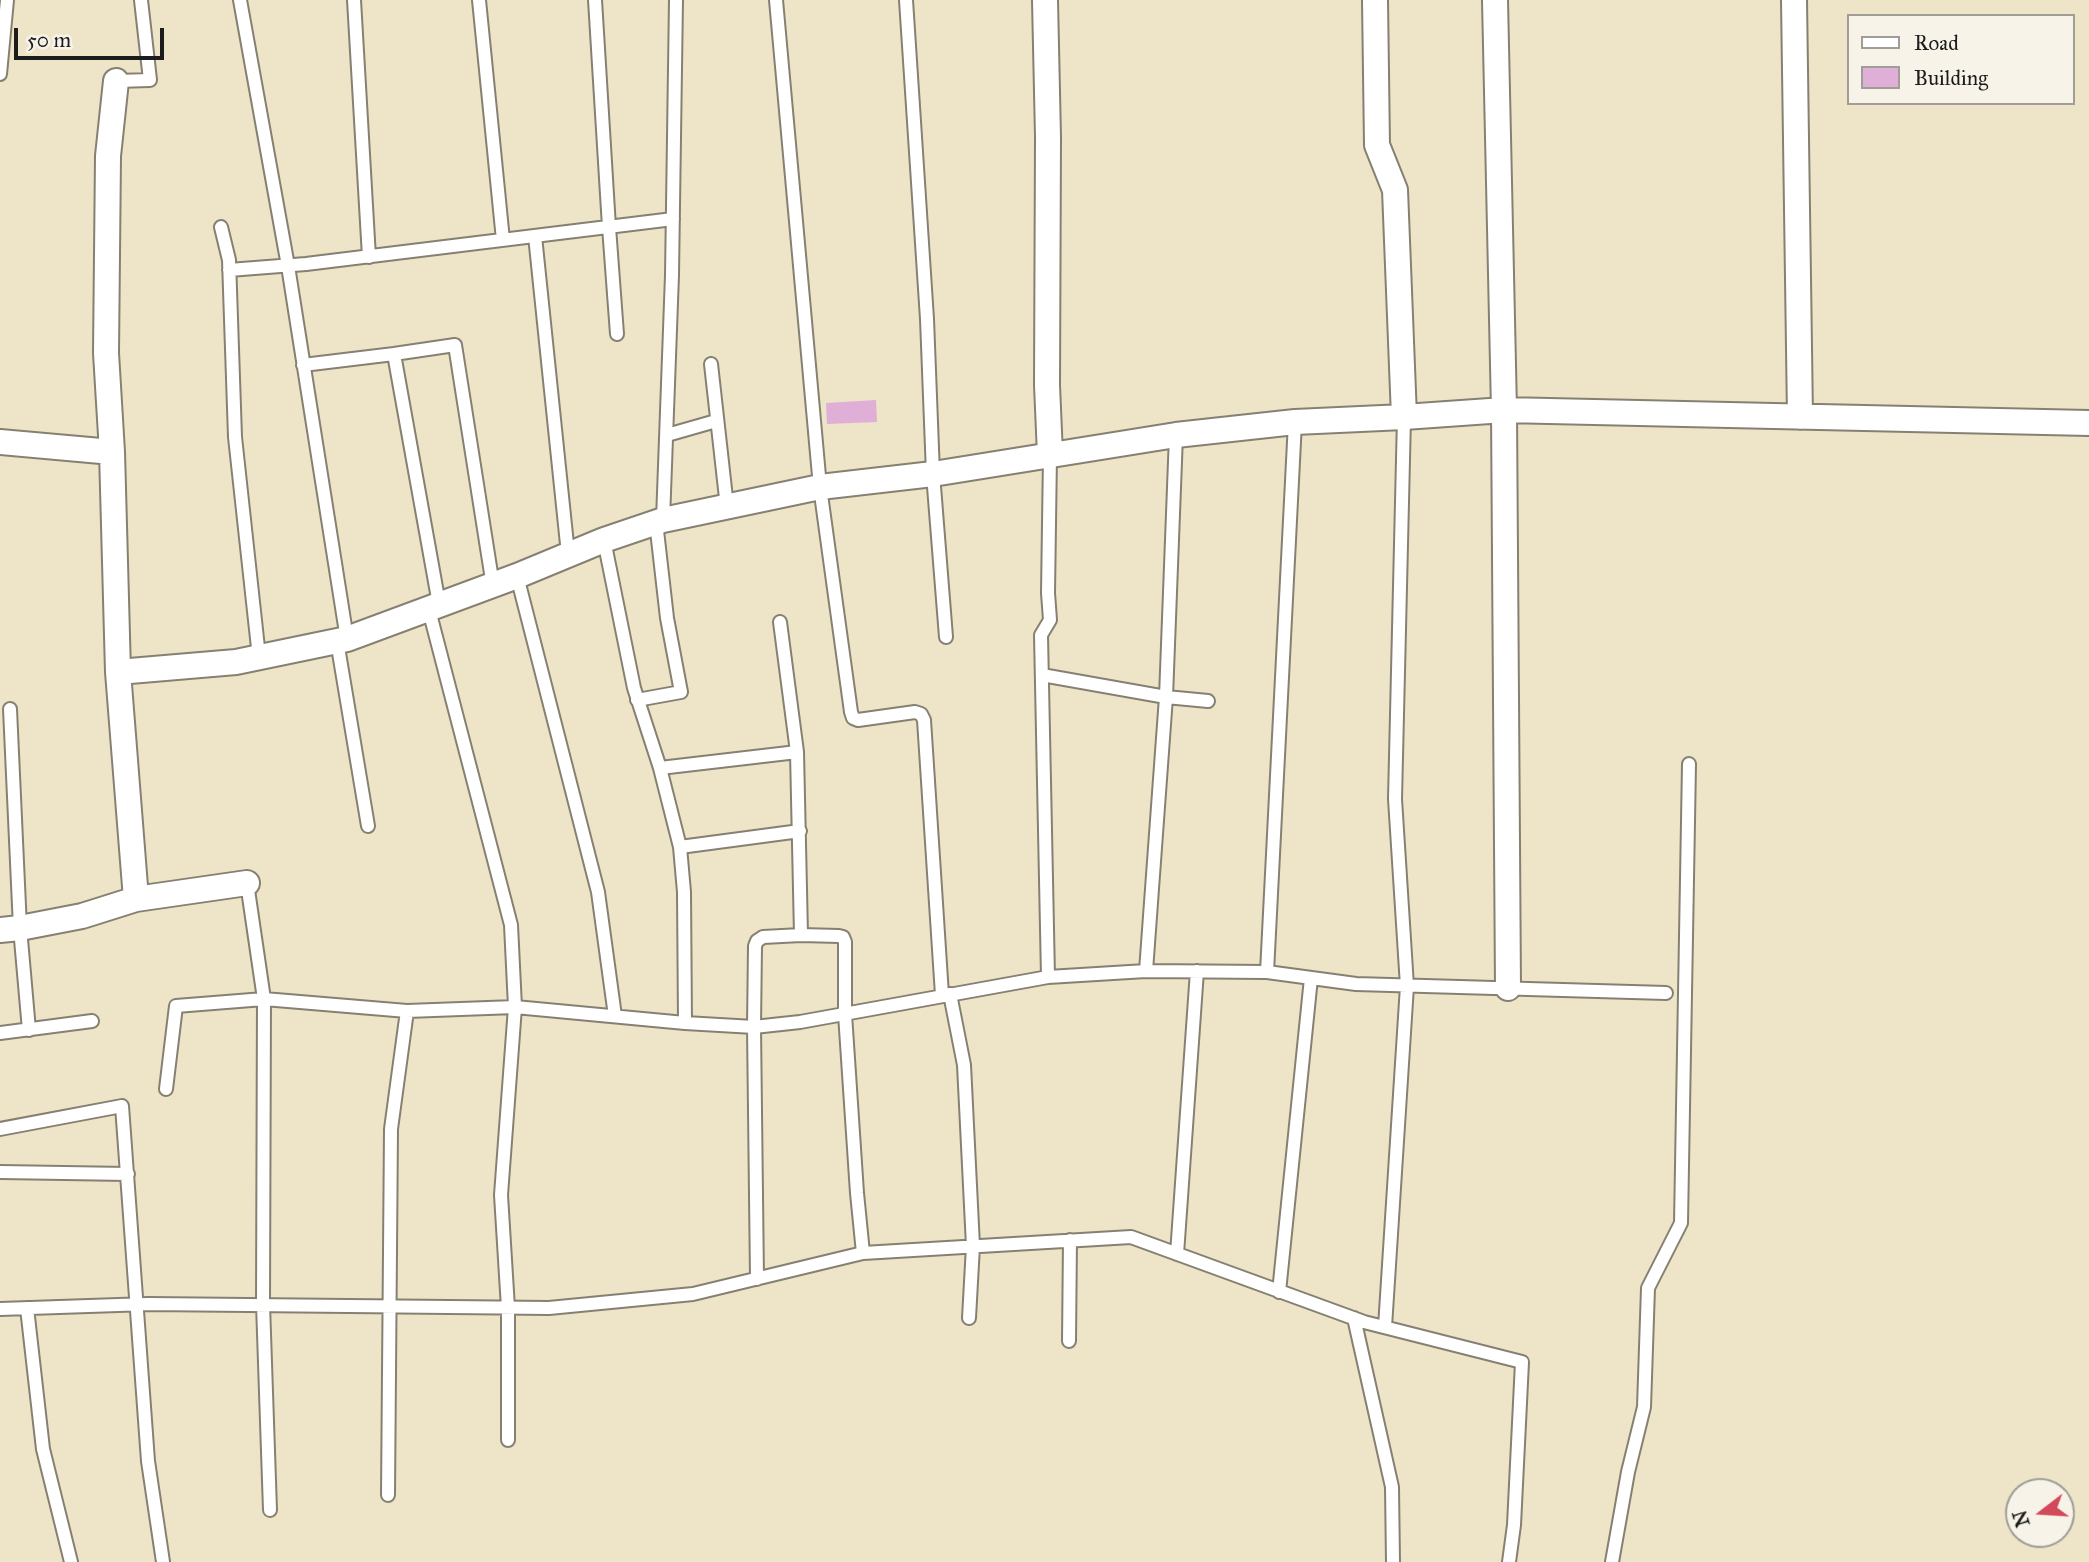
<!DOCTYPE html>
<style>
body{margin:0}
#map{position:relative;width:2089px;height:1562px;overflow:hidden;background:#eee5c8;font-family:"IM FELL Great Primer",serif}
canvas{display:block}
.legend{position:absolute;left:1847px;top:14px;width:228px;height:91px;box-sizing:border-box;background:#f7f3e8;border:2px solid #9f9d96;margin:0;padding:9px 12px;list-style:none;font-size:21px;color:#1c1c1c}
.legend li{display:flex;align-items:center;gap:14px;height:35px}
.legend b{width:35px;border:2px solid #9f9d96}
.north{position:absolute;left:2005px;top:1478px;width:70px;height:70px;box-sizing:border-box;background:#f7f3e8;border:2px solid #9f9d96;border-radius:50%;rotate:253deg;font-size:19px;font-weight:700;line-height:28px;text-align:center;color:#1c1c1c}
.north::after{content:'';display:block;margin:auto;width:24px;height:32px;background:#d1495b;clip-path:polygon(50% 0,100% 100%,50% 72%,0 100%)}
.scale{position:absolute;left:14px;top:28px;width:150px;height:32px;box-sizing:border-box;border:4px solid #1c1c1c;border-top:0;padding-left:9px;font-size:21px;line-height:24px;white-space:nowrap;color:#1c1c1c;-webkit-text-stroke:5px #f7f3e8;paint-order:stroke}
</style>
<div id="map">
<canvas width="2089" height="1562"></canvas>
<ul class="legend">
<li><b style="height:9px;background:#fff"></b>Road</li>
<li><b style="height:19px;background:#dfafd7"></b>Building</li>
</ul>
<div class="north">N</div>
<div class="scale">50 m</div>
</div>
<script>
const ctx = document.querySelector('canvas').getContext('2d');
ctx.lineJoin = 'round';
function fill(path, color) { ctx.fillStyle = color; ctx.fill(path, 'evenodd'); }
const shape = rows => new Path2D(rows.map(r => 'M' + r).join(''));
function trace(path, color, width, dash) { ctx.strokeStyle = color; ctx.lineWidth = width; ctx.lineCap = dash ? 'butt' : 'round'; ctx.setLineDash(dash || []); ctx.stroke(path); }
fill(shape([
 [876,400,877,422,827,424,826,403]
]), '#dfafd7');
const lane = shape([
 [240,0,288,266,347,639],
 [354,0,369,257],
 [479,0,503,240],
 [595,0,609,227,617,334],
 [776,0,820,487,851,712,853,718,858,720,915,712,921,714,924,720,942,995],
 [906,0,927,319,933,474,946,637],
 [0,74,7,0],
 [116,81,150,80,141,0],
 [221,227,229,260,235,437,259,657],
 [535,236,568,554],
 [229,270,306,264,673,219],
 [394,354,439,604],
 [711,364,727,507],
 [303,365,394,354,455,345,493,586],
 [667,435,716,421],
 [663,520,672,275,676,0],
 [604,540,634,688,660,768,680,847,684,892,685,1023],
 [517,576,598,892,615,1016],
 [429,610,511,925,515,1007,501,1195,508,1308,508,1440],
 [780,622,797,752,801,935],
 [337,641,368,826],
 [1042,675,1166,697,1208,701],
 [637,700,681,692,667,618,656,522],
 [10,709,20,928,29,1030],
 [660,768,797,752],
 [680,847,800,831],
 [247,883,264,999,263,1304,270,1510],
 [1146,971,1166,697,1176,435],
 [1267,972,1295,422],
 [1048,977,1041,635,1050,620,1048,593,1050,455],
 [950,994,964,1065,973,1246,969,1318],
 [0,1033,92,1021],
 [166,1089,176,1006,264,999,407,1011,515,1007,685,1023,754,1027,800,1022,1048,977,1146,971,1267,972,1356,984,1666,993],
 [0,1129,122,1106,148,1461,163,1562],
 [0,1172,128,1174],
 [1177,1254,1197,971],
 [757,1279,754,1027,755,946,757,941,763,937,801,935,839,936,843,937,845,942,845,1014,857,1193,863,1253],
 [1279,1292,1311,978],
 [27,1308,43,1449,71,1562],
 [0,1309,148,1304,549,1308,693,1294,863,1253,1131,1237,1364,1322,1522,1362,1514,1525,1509,1562],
 [1354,1318,1392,1487,1393,1562],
 [1385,1327,1407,986,1395,799,1404,417],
 [1069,1341,1070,1240],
 [388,1495,391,1129,407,1011],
 [1612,1562,1628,1472,1644,1407,1648,1288,1681,1223,1689,764]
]);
const street = shape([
 [1045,0,1048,137,1047,385,1050,455],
 [1375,0,1377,145,1395,190,1404,417],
 [1495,0,1504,410,1508,988],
 [1794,0,1800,417],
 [116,81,108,156,106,353,112,452,118,672,136,899],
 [0,442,112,452],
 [118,672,236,662,347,639,517,576,604,540,663,520,820,487,933,474,1176,435,1295,422,1404,417,1504,410,2089,423],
 [0,930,20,928,82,916,136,899,247,883]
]);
trace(lane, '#858072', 16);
trace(street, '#858072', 28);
trace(lane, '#fff', 12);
trace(street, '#fff', 24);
</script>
